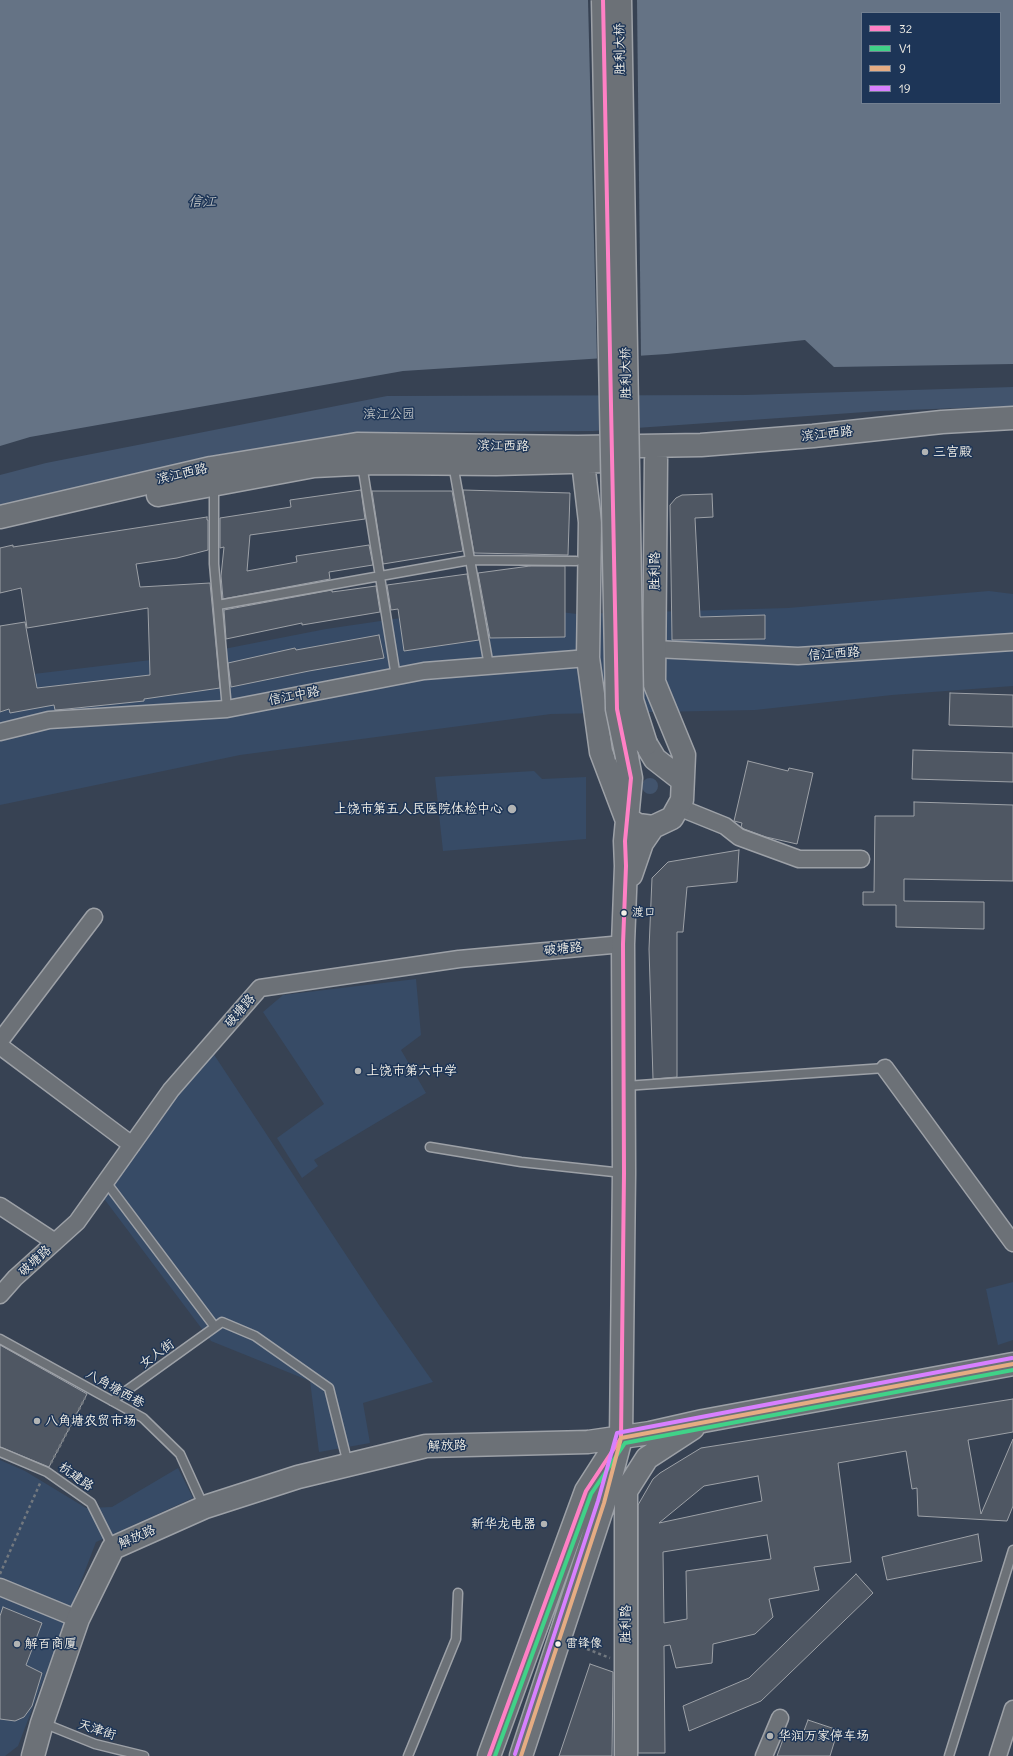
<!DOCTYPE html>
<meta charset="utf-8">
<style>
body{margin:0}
#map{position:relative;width:1013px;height:1756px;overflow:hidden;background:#374253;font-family:Delius,sans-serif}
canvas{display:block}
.legend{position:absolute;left:861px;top:12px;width:140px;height:92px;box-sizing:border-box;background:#1d3557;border:1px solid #738091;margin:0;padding:5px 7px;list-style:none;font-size:12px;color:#f4f1e8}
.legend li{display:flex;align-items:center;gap:8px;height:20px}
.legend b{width:20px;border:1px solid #738091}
</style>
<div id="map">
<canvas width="1013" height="1756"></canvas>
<ul class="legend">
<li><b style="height:5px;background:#ff80c5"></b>32</li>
<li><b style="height:5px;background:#40d288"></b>V1</li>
<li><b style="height:5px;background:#e5ac83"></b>9</li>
<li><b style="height:5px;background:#d880ff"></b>19</li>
</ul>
</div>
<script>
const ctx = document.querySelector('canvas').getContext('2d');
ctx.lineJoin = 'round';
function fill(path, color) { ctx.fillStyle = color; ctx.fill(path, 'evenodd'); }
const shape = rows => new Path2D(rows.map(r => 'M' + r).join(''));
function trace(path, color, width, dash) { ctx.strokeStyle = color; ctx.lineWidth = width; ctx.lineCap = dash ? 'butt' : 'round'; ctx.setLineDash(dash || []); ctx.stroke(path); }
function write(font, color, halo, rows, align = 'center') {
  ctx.font = font + ' Delius,"LXGW WenKai TC",sans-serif'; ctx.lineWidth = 3; ctx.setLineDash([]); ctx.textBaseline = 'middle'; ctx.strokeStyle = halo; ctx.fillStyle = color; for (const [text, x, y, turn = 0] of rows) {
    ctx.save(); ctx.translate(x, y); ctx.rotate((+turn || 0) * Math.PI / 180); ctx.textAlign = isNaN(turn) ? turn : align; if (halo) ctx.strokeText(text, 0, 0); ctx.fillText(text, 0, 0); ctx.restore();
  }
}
fill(shape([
 [989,591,1013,594,1013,686,892,695,755,710,551,714,240,755,0,805,0,678,193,655,326,629,496,604,577,614,788,608],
 [534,771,542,779,586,777,586,839,443,851,435,777],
 [416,979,421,1035,401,1050,426,1093,314,1160,318,1166,302,1178,277,1138,324,1104,263,1012,283,995],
 [209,1047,379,1305,433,1382,363,1403,370,1443,319,1452,310,1381,211,1341,99,1192],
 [1013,1282,1013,1340,998,1345,986,1289],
 [0,1460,25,1471,86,1508,112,1507,178,1468,193,1498,96,1542,18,1746,5,1756,0,1756]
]), '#374b66');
fill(shape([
 [1013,387,1013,406,880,411,593,431,380,432,221,454,0,506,0,475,46,463,387,396,745,395],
 '642 786a8 8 0 1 1 16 0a8 8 0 1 1-16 0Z'
]), '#42546d');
fill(shape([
 [0,0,1013,0,1013,364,834,367,805,340,667,354,403,371,30,437,0,446],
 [862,13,1000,13,1000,103,862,103]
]), '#657385');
fill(shape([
 [588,0,637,0,641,358,597,361]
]), '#374253');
const building = shape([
 [361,490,365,519,250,535,247,571,297,562,296,556,369,545,373,565,329,572,330,579,223,599,221,576,224,547,220,548,220,518,291,507,290,500,361,490],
 [463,490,570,493,568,555,474,553,463,490],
 [372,491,452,491,463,551,383,564,372,491],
 [712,494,713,517,695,518,700,617,765,615,765,639,672,640,670,505,676,498,682,495,712,494],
 [207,517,207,520,208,520,208,550,177,558,136,564,140,587,210,583,220,688,144,699,144,701,67,709,55,710,54,705,10,713,9,709,0,712,0,626,25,622,37,688,150,675,148,608,27,628,21,588,0,593,0,548,13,545,13,547,207,517],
 [530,566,565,566,565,637,490,638,478,573,530,566],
 [467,574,479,640,404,651,398,609,391,610,387,585,467,574],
 [376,586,380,612,302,625,302,623,226,639,224,610,332,590,332,592,376,586],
 [379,635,384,658,309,671,231,687,228,663,295,648,296,650,379,635],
 [950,693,1013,695,1013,727,949,725,950,693],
 [913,750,1013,753,1013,782,912,779,913,750],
 [748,761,788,771,789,768,813,773,797,844,766,837,744,829,741,827,742,823,734,821,748,761],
 [914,802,1013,805,1013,881,904,879,904,901,984,902,984,929,896,927,896,905,863,905,863,892,874,892,875,816,914,816,914,802],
 [739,850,737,882,687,887,683,932,677,932,677,1077,653,1079,649,949,652,878,668,862,739,850],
 [0,1345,87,1394,49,1467,0,1447,0,1345],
 [1013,1399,1013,1432,968,1440,981,1514,1013,1439,1013,1506,1007,1521,918,1516,917,1488,912,1489,906,1451,838,1463,851,1562,814,1567,819,1590,769,1599,773,1617,755,1634,713,1644,712,1663,676,1668,670,1645,664,1646,665,1753,638,1753,638,1505,653,1479,660,1473,701,1448,1013,1399],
 [758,1476,762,1501,659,1523,704,1486,758,1476],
 [767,1535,771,1559,686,1571,687,1619,664,1623,663,1552,767,1535],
 [978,1534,982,1561,887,1580,882,1557,978,1534],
 [856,1574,873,1593,761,1701,689,1731,683,1706,749,1678,856,1574],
 [3,1607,42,1623,26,1665,42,1673,32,1706,24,1717,15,1721,0,1719,0,1616,3,1607],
 [590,1664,613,1672,612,1756,559,1756,590,1664],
 [808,1720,838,1730,830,1756,777,1756,785,1734,801,1739,808,1720]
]);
fill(building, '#4f5763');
trace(building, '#9da1a7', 1);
const lane = shape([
 [362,464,396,677],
 [453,464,489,666],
 [214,486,214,564,227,709],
 [218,605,470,560,576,561],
 [625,1086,885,1068],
 [430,1147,521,1162,623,1173],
 [106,1182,215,1327],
 [0,1339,143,1418,180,1454,204,1507],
 [112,1401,222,1322,255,1336,329,1388,348,1464],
 [0,1452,47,1472,91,1503,113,1547],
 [43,1723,95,1744,144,1756],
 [408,1756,456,1639,458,1593],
 [949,1756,1013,1550]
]);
const street = shape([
 [655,649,798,656,1013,642],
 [0,732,49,720,227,709,424,671,588,658],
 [678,807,725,826,739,837,799,859,861,859],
 [0,1041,94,917],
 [0,1046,132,1145],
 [885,1068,1013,1243],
 [0,1206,55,1242],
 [0,1295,15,1278,77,1222,171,1090,260,988,459,959,623,944],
 [0,1587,78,1619],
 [764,1756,780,1718],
 [998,1756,1013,1709]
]);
const secondary = shape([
 [583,462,590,522,588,658,601,752,626,818,638,825,653,827,672,818,682,800,684,755,654,682,656,460],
 [158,495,314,466,375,463,496,464,606,461],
 [0,517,211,468,357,444,578,447,701,445,813,436,942,422,1013,418],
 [646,744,655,759,682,780],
 [631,875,642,843,653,827],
 [33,1756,42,1723,78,1619,113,1548,205,1507,298,1477,426,1446,588,1442,650,1433,703,1421,1013,1364],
 [489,1756,586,1491,611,1452],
 [521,1756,604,1503,621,1438,624,1173,623,944,626,866,625,841,631,778,627,757],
 [626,1756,626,1491,647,1458,693,1428]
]);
trace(lane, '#9da1a7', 11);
trace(street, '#9da1a7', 19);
trace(secondary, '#9da1a7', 25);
trace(shape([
 [51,1463,85,1398],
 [0,1574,41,1481],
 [587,1649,610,1658]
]), '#72787f', 2.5, [3, 3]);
trace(lane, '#6c7177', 8);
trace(street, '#6c7177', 16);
trace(secondary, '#6c7177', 22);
const secondaryBridge = shape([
 [603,0,617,709,627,757],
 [620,0,632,700,646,744]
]);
trace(secondaryBridge, '#9da1a7', 25, []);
trace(secondaryBridge, '#6c7177', 22);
trace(shape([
 [489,1756,586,1491,621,1438,624,1173,623,944,626,866,625,841,631,778,617,709,603,0]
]), '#ff80c5', 4);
trace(shape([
 [495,1756,591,1494,625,1443,1013,1370]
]), '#40d288', 4);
trace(shape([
 [521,1756,604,1503,621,1438,1013,1364]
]), '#e5ac83', 4);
trace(shape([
 [515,1754,598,1501,617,1433,1012,1358]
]), '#d880ff', 4);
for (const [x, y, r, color] of [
 [925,452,4,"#b2b4b4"],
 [512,809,5,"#b2b4b4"],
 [624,913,3.5,"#f4f1e8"],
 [358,1071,4,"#b2b4b4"],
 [37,1421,4,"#b2b4b4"],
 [544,1524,4,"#b2b4b4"],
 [17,1644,4,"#b2b4b4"],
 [558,1644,3.5,"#f4f1e8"],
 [770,1736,4,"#b2b4b4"]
]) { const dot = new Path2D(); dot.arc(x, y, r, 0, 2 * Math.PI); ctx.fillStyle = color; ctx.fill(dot); trace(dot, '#1d3557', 1.5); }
write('12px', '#f4f1e8', '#1d3557', [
 ["渡口",632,913],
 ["雷锋像",566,1644]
], 'left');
write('13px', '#f4f1e8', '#1d3557', [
 ["胜利大桥",620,49,-91],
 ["胜利大桥",626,373,-91],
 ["滨江西路",827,434,-6],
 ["滨江西路",503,446,1],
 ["滨江西路",182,474,-13],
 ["胜利路",655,571,-90],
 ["信江西路",834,654,-4],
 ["信江中路",294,696,-11],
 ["破塘路",563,949,-5],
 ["破塘路",240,1011,-49],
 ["破塘路",35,1261,-42],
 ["女人街",157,1354,-36],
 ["八角塘西巷",115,1389,29],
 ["解放路",447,1446,-2],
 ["杭建路",76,1477,35],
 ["解放路",137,1537,-24],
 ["胜利路",626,1624,-90],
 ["天津街",97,1730,18]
]);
write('13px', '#bfc3c4', '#1d3557', [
 ["滨江公园",389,414]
]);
write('13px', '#f4f1e8', '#1d3557', [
 ["三宫殿",933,452],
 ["上饶市第五人民医院体检中心",503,809,"right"],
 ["上饶市第六中学",366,1071],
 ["八角塘农贸市场",45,1421],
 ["新华龙电器",536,1524,"right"],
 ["解百商厦",25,1644],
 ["华润万家停车场",778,1736]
], 'left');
write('italic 14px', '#bdc1c2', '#1d3557', [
 ["信江",202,202]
]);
</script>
